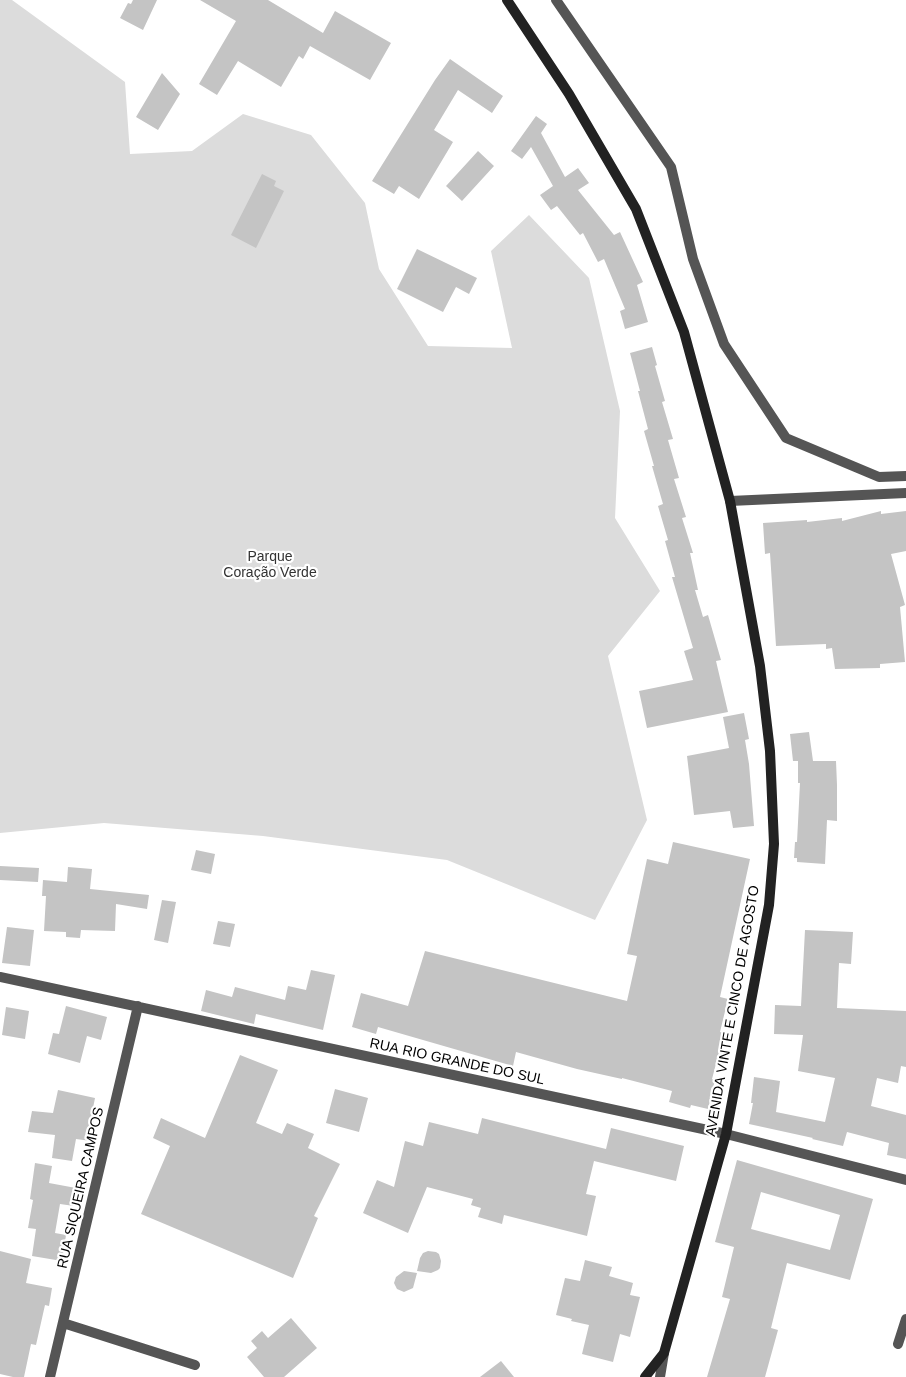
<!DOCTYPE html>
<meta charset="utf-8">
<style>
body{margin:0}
canvas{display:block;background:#fff}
</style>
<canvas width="906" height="1377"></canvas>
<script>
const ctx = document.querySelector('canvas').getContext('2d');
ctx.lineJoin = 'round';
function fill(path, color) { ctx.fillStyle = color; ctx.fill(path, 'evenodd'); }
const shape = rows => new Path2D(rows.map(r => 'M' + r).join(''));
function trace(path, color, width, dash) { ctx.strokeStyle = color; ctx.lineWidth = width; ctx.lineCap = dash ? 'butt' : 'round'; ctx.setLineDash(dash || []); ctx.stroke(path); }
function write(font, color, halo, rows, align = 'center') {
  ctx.font = font + ' Arial,sans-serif'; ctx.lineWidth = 4.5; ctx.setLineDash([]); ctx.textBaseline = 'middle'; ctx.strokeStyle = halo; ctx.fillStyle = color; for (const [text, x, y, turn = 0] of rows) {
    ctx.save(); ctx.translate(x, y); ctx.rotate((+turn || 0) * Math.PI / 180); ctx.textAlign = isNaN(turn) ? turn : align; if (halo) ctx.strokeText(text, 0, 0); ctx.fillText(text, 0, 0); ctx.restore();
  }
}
fill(shape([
 [0,0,12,0,125,82,130,154,192,151,243,114,311,135,365,203,379,269,428,346,512,348,491,251,529,215,589,278,620,411,615,518,660,591,608,656,647,820,595,920,447,860,263,836,104,823,0,833]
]), '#dcdcdc');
fill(shape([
 [133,0,157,0,143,30,120,18,128,3,131,4],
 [200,0,268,0,323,33,335,11,391,43,370,80,310,46,303,59,299,56,281,87,238,61,217,95,199,84,236,21],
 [450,59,503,96,492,113,458,90,434,130,453,142,419,199,399,186,394,194,372,181,435,80],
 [162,73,180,94,158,130,136,117],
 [536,116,547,124,541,133,565,177,578,168,589,183,578,190,614,235,620,232,643,282,637,285,648,322,625,329,620,311,625,309,604,259,598,262,583,233,580,235,557,206,551,210,540,195,553,186,531,147,522,159,511,151],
 [478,151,494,166,462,201,446,186],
 [262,174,276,181,274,186,284,191,256,248,231,235],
 [417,249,477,278,469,294,456,287,443,312,397,289],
 [652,347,657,365,655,366,665,401,662,402,673,439,668,440,679,478,674,479,686,517,682,518,693,553,690,553,698,590,695,590,703,617,708,615,721,660,716,661,728,712,647,728,639,691,693,680,684,651,693,648,672,577,675,577,665,541,668,540,658,506,663,504,652,466,654,466,644,431,648,429,638,391,640,391,630,353],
 [881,511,881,514,906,511,906,551,891,554,905,605,900,607,905,662,880,664,880,668,835,669,832,648,826,649,826,644,776,646,770,553,765,554,763,523,807,520,807,522,842,518,842,521],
 [744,713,749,739,745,740,749,764,754,826,733,828,730,811,694,815,687,756,729,748,723,717],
 [809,732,813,761,836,761,837,785,837,821,827,820,825,864,797,862,797,858,794,858,795,842,797,842,800,783,798,783,798,761,793,761,790,734],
 [673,842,750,859,720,997,728,999,720,1032,724,1033,712,1079,715,1080,708,1109,691,1105,690,1108,669,1102,672,1091,622,1078,622,1079,577,1069,516,1052,513,1066,378,1027,376,1034,352,1027,361,993,408,1006,425,951,627,1001,637,956,627,954,647,859,668,864],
 [196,850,215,854,211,874,191,870],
 [0,866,39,868,38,882,0,880],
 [68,867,92,869,90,889,149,895,147,909,116,904,115,931,81,930,80,938,66,937,66,932,44,931,46,896,42,896,43,880,67,882],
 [162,900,176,902,168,943,154,940],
 [218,921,235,924,230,947,213,944],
 [7,927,34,930,30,966,2,963],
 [805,930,853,932,851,964,839,963,837,1008,906,1011,906,1067,901,1066,898,1083,877,1078,871,1106,906,1115,906,1159,887,1155,889,1143,847,1132,843,1146,812,1139,813,1138,749,1124,753,1103,751,1103,754,1077,780,1081,776,1112,825,1122,835,1078,798,1071,803,1035,774,1034,775,1005,801,1006],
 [311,970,335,975,323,1030,256,1014,254,1024,201,1011,206,990,232,997,235,987,285,1000,288,986,306,990],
 [66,1006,107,1017,101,1040,87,1036,80,1063,48,1054,53,1033,59,1034],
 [6,1007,29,1011,25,1039,2,1035],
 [240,1055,278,1070,256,1123,282,1134,287,1123,314,1134,308,1148,340,1164,314,1216,318,1218,293,1278,141,1214,170,1146,153,1138,161,1118,205,1138],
 [335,1089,368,1098,359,1132,326,1123],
 [58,1090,95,1098,91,1118,94,1118,91,1141,76,1139,72,1161,52,1158,55,1135,28,1132,32,1111,53,1113],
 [482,1118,606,1149,611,1128,684,1146,676,1181,594,1161,586,1194,596,1196,587,1236,504,1215,502,1224,478,1217,481,1208,471,1205,473,1199,427,1187,408,1233,363,1213,377,1180,394,1187,405,1141,423,1146,429,1122,478,1134],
 [737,1160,873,1199,850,1280,787,1263,771,1328,778,1330,765,1377,707,1377,730,1299,722,1297,734,1247,715,1242],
 [761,1192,840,1215,830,1250,751,1229],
 [35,1163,52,1166,49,1183,76,1188,74,1206,60,1204,55,1233,66,1235,62,1261,32,1256,36,1229,28,1228,33,1200,30,1199],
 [0,1251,31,1259,26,1283,52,1288,49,1306,45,1305,36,1345,31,1344,24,1377,13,1377,0,1374],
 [428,1251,436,1252,439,1254,441,1261,440,1268,438,1270,431,1273,417,1271,420,1258,423,1253],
 [585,1260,612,1267,609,1276,633,1283,630,1295,640,1297,630,1337,620,1334,613,1362,582,1354,589,1325,571,1321,572,1319,556,1315,565,1278,580,1281],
 [404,1271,417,1273,413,1288,404,1292,397,1289,394,1283,396,1277],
 [291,1318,317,1348,284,1377,264,1377,247,1357,257,1348,251,1341,262,1331,268,1338],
 [501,1361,514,1377,480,1377]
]), '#c4c4c4');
trace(shape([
 [556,0,671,167,693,259,724,344,786,438,879,477,906,476],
 [0,977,726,1134,906,1180],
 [63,1323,195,1365],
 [898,1344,906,1319],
 [50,1377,138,1006],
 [660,1377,664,1353]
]), '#555', 10);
trace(shape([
 [730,501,906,493]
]), '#555', 10);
trace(shape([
 [507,0,569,94,636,209,684,332,730,501,760,666,770,751,774,844,769,905,726,1134,664,1353,645,1377]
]), '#222', 10);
write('14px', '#333', '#fff', [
 ["Parque",270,557],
 ["Coração Verde",270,573]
]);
write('14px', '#000', '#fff', [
 ["AVENIDA VINTE E CINCO DE AGOSTO",733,1011,-80],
 ["RUA RIO GRANDE DO SUL",457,1062,12],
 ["RUA SIQUEIRA CAMPOS",81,1188,-77]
]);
</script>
